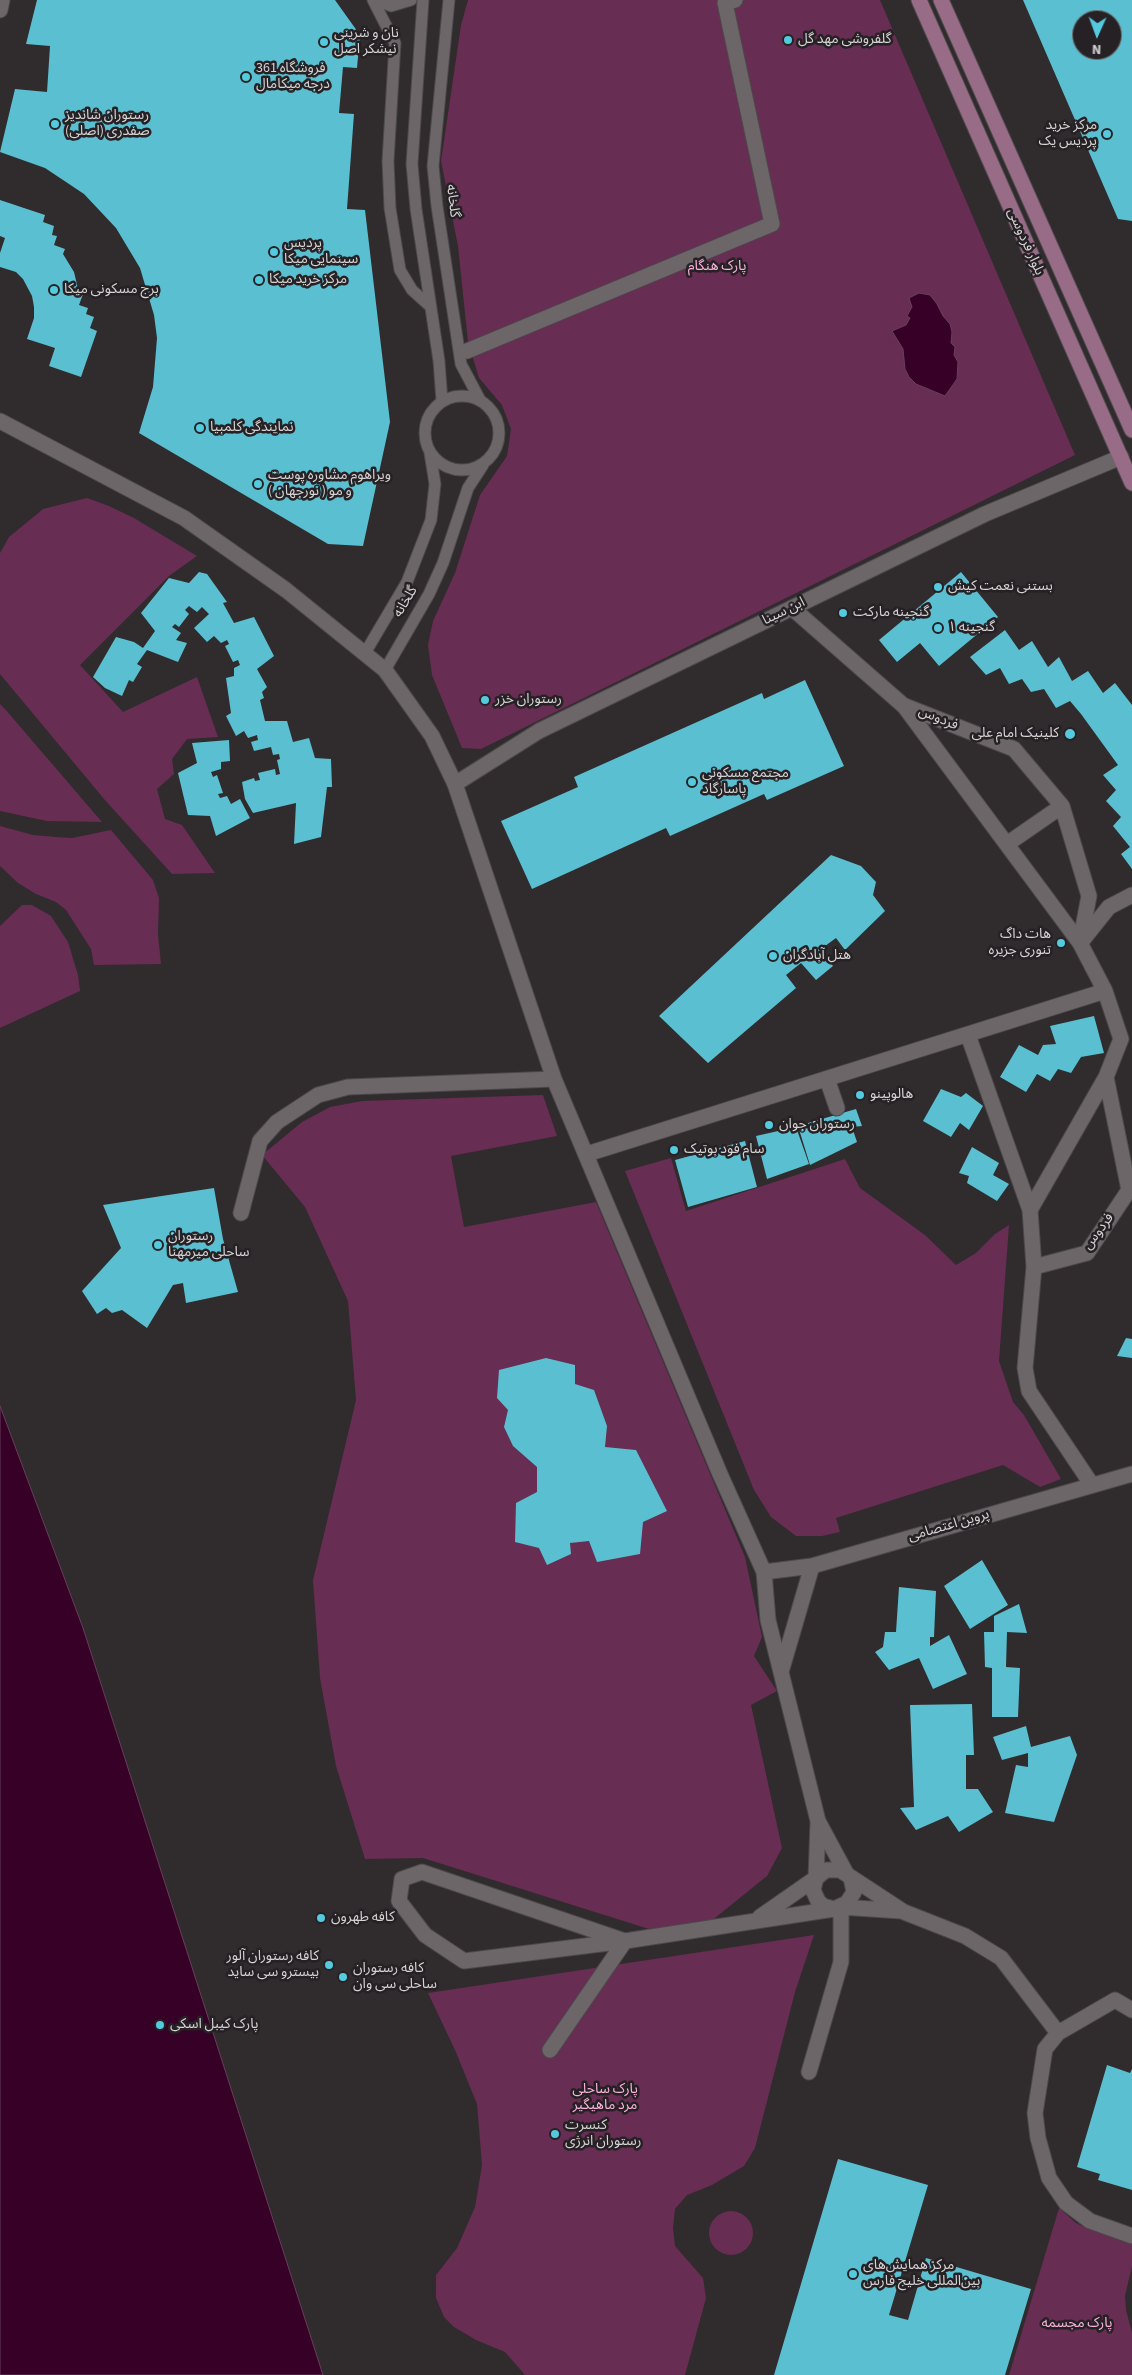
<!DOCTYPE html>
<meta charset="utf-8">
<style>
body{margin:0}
#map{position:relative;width:1132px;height:2375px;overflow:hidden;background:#302b2d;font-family:"Source Sans 3",sans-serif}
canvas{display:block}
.north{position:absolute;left:1072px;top:10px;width:50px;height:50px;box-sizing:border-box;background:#262124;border:1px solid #6c686a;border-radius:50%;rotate:182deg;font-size:14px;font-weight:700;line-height:20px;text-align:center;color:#d6d3d4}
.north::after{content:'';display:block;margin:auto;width:18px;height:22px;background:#54cade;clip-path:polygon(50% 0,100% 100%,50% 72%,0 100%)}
</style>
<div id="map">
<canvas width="1132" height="2375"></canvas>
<div class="north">N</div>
</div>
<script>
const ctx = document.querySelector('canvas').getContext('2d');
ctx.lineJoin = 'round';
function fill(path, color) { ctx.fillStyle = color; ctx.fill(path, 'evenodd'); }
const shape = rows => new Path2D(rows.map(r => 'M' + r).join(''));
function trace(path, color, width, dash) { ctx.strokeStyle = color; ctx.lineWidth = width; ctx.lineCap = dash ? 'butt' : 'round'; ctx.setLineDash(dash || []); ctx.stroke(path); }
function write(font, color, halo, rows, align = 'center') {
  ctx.font = font + ' "Source Sans 3","Noto Sans Arabic",sans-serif'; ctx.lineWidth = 5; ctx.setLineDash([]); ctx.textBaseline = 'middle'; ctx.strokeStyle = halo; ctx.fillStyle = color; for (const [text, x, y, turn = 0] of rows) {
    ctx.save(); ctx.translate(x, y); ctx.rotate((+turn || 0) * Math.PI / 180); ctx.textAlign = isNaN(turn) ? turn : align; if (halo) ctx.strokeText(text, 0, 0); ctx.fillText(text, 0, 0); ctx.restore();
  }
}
fill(shape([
 [468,0,880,0,1075,455,481,749,462,748,432,675,428,645,433,621,455,573,480,495,507,456,511,429,502,405,479,378,468,342,458,246,441,161,461,25],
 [87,498,109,506,134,518,197,556,169,576,80,665,123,712,197,677,218,737,187,739,172,759,174,774,157,789,165,819,182,825,215,873,172,874,104,799,0,674,0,553,9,537,43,509],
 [0,704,5,709,102,822,47,821,0,811],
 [0,826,33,835,56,837,72,838,111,830,153,880,159,898,158,935,161,964,94,965,91,949,66,910,56,902,36,894,18,883,0,866],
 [22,905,32,905,51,916,68,942,78,975,80,991,0,1028,0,926],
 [543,1095,557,1136,451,1156,464,1227,596,1202,745,1557,762,1637,754,1656,777,1691,751,1705,782,1848,767,1876,710,1922,649,1929,423,1858,365,1859,336,1766,320,1678,313,1580,356,1400,348,1301,305,1207,262,1155,302,1122,330,1107,362,1101],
 [671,1158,686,1211,845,1159,860,1188,925,1235,956,1265,976,1253,995,1234,1009,1225,999,1361,1013,1402,1024,1415,1061,1479,1040,1487,1003,1465,836,1518,840,1532,822,1536,796,1536,771,1517,754,1490,625,1171],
 [814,1935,795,1992,755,2148,744,2166,712,2185,687,2195,675,2209,673,2228,675,2246,703,2278,706,2298,685,2375,525,2375,505,2352,476,2340,454,2327,444,2317,436,2298,436,2275,457,2248,475,2207,482,2165,477,2104,455,2050,428,1993],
 [1059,2208,1076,2223,1091,2230,1132,2242,1132,2266,1125,2296,1126,2310,1132,2333,1132,2375,1009,2375],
 '709 2233a22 22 0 1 1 44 0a22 22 0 1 1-44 0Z'
]), '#672d52');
const water = shape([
 [919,293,930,295,937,304,943,316,950,324,952,332,951,343,955,347,954,355,958,362,957,379,945,396,916,384,909,377,905,369,903,349,892,331,906,325,910,318,907,316,912,307,909,298,919,293],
 [0,1406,83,1628,323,2375,0,2375,0,1406]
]);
fill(water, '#370027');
trace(water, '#673f5b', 1);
fill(shape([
 [37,0,335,0,360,35,357,68,343,67,339,113,354,114,347,209,365,210,390,422,363,546,328,544,139,433,153,387,157,338,154,315,140,268,116,228,84,194,45,168,0,152,15,89,47,92,50,46,26,44],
 [1023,0,1132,0,1132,221,1118,219],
 [1082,20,1112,20,1112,50,1082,50],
 [0,200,45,215,43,222,54,226,52,235,57,236,54,245,65,249,63,254,74,272,79,293,83,294,79,305,88,308,86,314,94,317,90,328,97,331,81,377,49,366,55,348,27,339,34,318,34,307,32,296,23,279,16,272,0,267,0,253,5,238,0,236],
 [199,572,207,574,227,602,223,603,234,623,254,617,274,656,257,669,267,687,262,692,264,698,260,700,265,721,287,721,293,742,309,738,315,758,331,759,332,787,327,787,321,837,294,844,296,803,253,813,245,799,242,782,254,778,255,781,260,780,258,773,275,769,276,775,280,774,277,760,280,759,279,754,273,755,271,747,254,751,251,742,258,740,257,735,248,738,244,731,236,736,226,716,231,713,226,678,234,676,234,668,240,665,238,660,233,662,225,646,229,644,227,640,221,643,214,636,207,642,194,628,209,614,202,607,197,612,189,606,185,610,189,614,179,627,175,624,172,627,181,633,176,640,187,643,178,662,147,650,137,664,142,667,133,682,129,680,122,696,105,688,93,677,116,637,134,642,143,648,155,631,141,613,169,578,189,583],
 [961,572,998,617,939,666,920,643,897,662,879,640],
 [1005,630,1019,650,1032,641,1048,667,1059,657,1072,681,1088,671,1103,693,1115,683,1132,705,1132,869,1121,854,1130,847,1113,826,1121,817,1106,801,1116,790,1103,775,1118,765,1081,714,1070,701,1056,708,1044,689,1031,692,1022,679,1009,684,1000,668,986,675,970,657],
 [805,680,844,766,767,800,764,794,670,836,666,828,532,889,501,821,578,787,574,777,762,693,764,699],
 [229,740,230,761,221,762,221,769,211,772,213,777,217,775,223,793,218,794,220,798,227,796,231,804,240,799,250,818,216,836,210,816,188,815,178,773,197,763,192,743],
 [831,855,861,866,876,882,873,895,885,911,845,950,836,938,821,949,833,966,816,980,801,963,786,975,796,988,708,1063,659,1016],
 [1094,1016,1104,1053,1081,1057,1071,1073,1058,1069,1050,1081,1037,1074,1026,1092,1000,1077,1019,1045,1038,1055,1043,1045,1056,1044,1050,1026],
 [941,1089,961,1097,966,1093,983,1106,969,1130,960,1123,951,1137,923,1121],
 [856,1109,862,1126,852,1127,857,1142,810,1165,798,1126],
 [796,1127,809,1164,767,1179,756,1136],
 [745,1141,757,1187,688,1207,675,1160],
 [972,1147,999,1163,993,1175,1009,1184,997,1201,967,1183,969,1176,959,1173],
 [214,1188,223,1239,238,1292,186,1303,183,1283,173,1285,147,1328,122,1310,112,1313,106,1308,97,1314,82,1291,121,1248,103,1205],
 [1126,1338,1132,1339,1132,1358,1117,1356],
 [546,1358,575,1365,575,1384,594,1390,607,1426,605,1447,636,1450,667,1511,643,1522,640,1554,597,1562,589,1541,570,1543,571,1554,547,1565,539,1548,515,1542,516,1503,537,1492,537,1467,513,1446,504,1427,508,1410,497,1398,499,1370],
 [982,1560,1008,1605,970,1629,944,1586],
 [899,1587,936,1591,934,1637,930,1637,930,1646,949,1635,967,1674,933,1689,919,1658,889,1670,875,1652,883,1647,885,1632,896,1632],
 [1019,1604,1027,1633,1007,1632,1006,1667,1020,1668,1018,1717,992,1717,992,1668,985,1667,984,1632,994,1632,994,1616],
 [972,1704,974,1755,966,1755,966,1789,978,1789,993,1812,959,1832,948,1816,916,1830,900,1808,914,1807,910,1705],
 [1026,1726,1031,1747,1070,1736,1077,1755,1054,1822,1005,1813,1016,1765,1028,1767,1028,1753,1002,1760,993,1737],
 [1107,2065,1130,2073,1132,2069,1132,2190,1098,2180,1100,2174,1077,2167],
 [838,2159,928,2185,889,2315,908,2320,926,2258,1031,2289,1005,2375,774,2375]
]), '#5abfd0');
const service = shape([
 [373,0,395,43,388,161,390,208,400,270,412,290,431,307],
 [376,0,391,6,411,0],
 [423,0,412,164,416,209,439,361,442,401],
 [449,0,433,166,437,206,461,364,480,400],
 '425 433a37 37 0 1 1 74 0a37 37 0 1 1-74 0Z',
 [365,653,407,582,431,520,435,484,430,453],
 [385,670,429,594,443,563,468,488,483,465]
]);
const minor = shape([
 [467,351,772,224,725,3,735,0],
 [0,421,184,518,286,590,385,670,432,736,455,784,554,1079,720,1474,764,1572,768,1620,818,1821,846,1873],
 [792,608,904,706,1080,943,1105,991,1121,1039,1106,1077,1030,1210,1034,1267,1025,1368,1029,1391,1092,1485],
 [905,706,1014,749,1062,806,1089,896,1080,943],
 [1007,844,1062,806],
 [1081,942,1109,907,1132,895],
 [968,1035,1030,1210],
 [827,1079,837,1108],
 [587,1154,1105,991],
 [241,1213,260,1141,277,1122,318,1095,348,1087,554,1079],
 [1034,1267,1087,1253,1129,1190,1106,1077],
 [764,1572,812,1566,1132,1474],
 [781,1672,812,1566],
 [851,1878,854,1892,847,1903,834,1909,823,1906,818,1901,813,1890,816,1878,826,1870,840,1870,904,1912,965,1936,1001,1958,1058,2033],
 [760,1917,816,1878,818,1822],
 [625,1941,422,1872,402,1879,399,1901,425,1935,464,1961,625,1941,834,1909],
 [1132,2010,1115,2000,1058,2033,1045,2049,1035,2113,1038,2138,1049,2178,1066,2203,1090,2221,1132,2236],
 [550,2050,625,1941],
 [809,2072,841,1962,841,1907,901,1911]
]);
const tertiary = shape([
 [0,10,2,0],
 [455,784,539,731,985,514,1121,457]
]);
const primary = shape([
 [919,0,1132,483],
 [941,0,1132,430]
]);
trace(service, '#4d494b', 13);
trace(minor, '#4d494b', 17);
trace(tertiary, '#4d494b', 17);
trace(primary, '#4d494b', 17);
trace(service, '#6c6669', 11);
trace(minor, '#6c6669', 15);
trace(tertiary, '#6c6669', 15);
trace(primary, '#986b87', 15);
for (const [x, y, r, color] of [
 [788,40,5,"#54cade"],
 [324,42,5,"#54cade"],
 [246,77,5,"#54cade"],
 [55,124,5,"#54cade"],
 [1107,134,5,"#54cade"],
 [274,252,5,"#54cade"],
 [259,280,5,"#54cade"],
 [54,290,5,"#54cade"],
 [200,428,5,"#54cade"],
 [258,484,5,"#54cade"],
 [938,587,5,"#54cade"],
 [843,613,5,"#54cade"],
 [938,628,5,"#54cade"],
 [485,700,5,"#54cade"],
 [1070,734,6,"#54cade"],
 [692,782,5,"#54cade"],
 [1061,943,5,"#54cade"],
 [773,956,5,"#54cade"],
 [860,1095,5,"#54cade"],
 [769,1125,5,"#54cade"],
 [674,1150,5,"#54cade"],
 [158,1245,5,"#54cade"],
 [321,1918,5,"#54cade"],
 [329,1965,5,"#54cade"],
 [343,1977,5,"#54cade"],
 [160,2025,5,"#54cade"],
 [555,2134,5,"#54cade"],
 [853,2274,5,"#54cade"]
]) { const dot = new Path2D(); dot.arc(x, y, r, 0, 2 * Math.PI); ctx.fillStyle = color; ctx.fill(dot); trace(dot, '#262124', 2); }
write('14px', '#d6d3d4', '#262124', [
 ["نان و شرینی",334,34],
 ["نیشکر اصل",334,50],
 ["گلفروشی مهد گل",798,40],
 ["فروشگاه 361",256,69],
 ["درجه میکامال",256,85],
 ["رستوران شاندیز",65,116],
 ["صفدری (اصلی)",65,132],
 ["مرکز خرید",1097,126,"right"],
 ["پردیس یک",1097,142,"right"],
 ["پردیس",284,244],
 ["سینمایی میکا",284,260],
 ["مرکز خرید میکا",269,280],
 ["برج مسکونی میکا",64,290],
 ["نمایندگی کلمبیا",210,428],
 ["ویراهوم مشاوره پوست",268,476],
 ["و مو ( نورجهان )",268,492],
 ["بستنی نعمت کیش",948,587],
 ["گنجینه مارکت",853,613],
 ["گنجینه ۱",948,628],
 ["رستوران خزر",495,700],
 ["کلینیک امام علی",1059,734,"right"],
 ["مجتمع مسکونی",702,774],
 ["پاسارگاد",702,790],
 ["هات داگ",1051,935,"right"],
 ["تنورى جزيره",1051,951,"right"],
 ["هتل آبادگران",783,956],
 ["هالوپینو",870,1095],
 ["رستوران جوان",779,1125],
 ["سام فود بوتیک",684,1150],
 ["رستوران",168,1237],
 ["ساحلی میرمهنا",168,1253],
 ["کافه طهرون",331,1918],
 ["کافه رستوران آلور",319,1957,"right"],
 ["بیسترو سی ساید",319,1973,"right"],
 ["کافه رستوران",353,1969],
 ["ساحلی سی وان",353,1985],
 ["پارک کیبل اسکی",170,2025],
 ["کنسرت",565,2126],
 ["رستوران انرژی",565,2142],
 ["مرکز همایش‌های",863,2266],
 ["بین‌المللی خلیج فارس",863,2282]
], 'left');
write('14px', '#d6d3d4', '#262124', [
 ["گلخانه",452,201,83],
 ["بلوار فردوسی",1025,242,66],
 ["گلخانه",406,602,-59],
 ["ابن سینا",784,612,-26],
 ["فردوس",938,719,22],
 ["فردوس",1099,1232,-53],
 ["پروین اعتصامی",949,1526,-16]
]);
write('14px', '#fcb2de', '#262124', [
 ["پارک هنگام",717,267],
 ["پارک ساحلی",605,2090],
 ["مرد ماهیگیر",605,2106],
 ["پارک مجسمه",1077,2324]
]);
</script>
